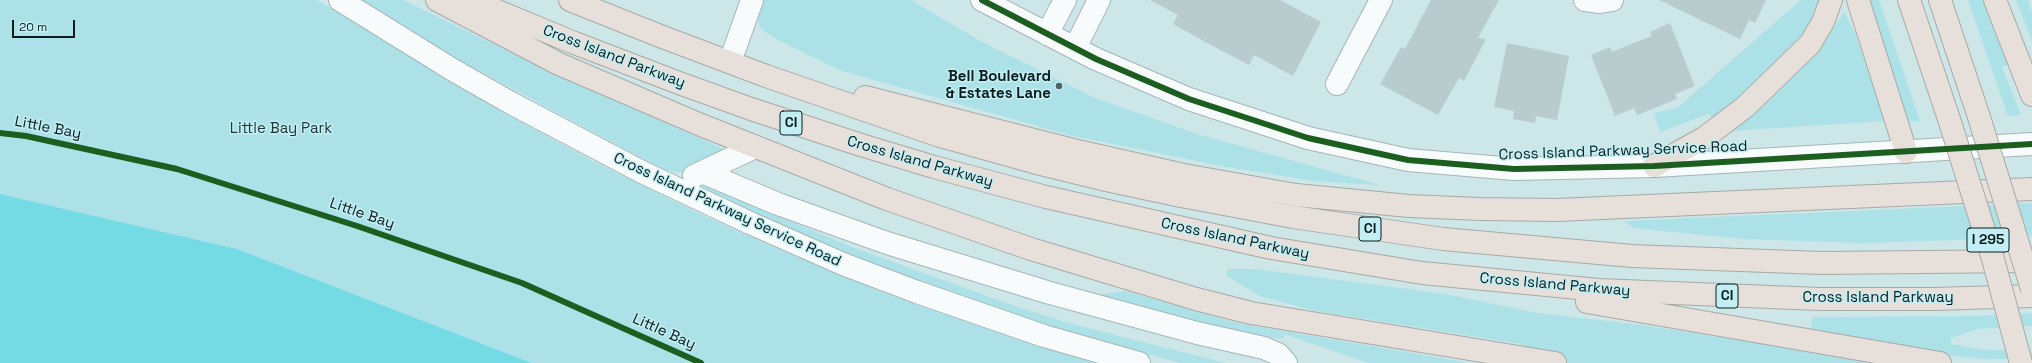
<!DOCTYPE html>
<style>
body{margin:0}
#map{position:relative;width:2032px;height:363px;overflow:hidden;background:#cde6e8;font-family:"Space Grotesk",sans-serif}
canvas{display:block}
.scale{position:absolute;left:12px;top:20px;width:63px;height:18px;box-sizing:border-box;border:2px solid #0b1c1e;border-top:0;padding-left:5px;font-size:12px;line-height:14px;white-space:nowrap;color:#0b1c1e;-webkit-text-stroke:3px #c2eff3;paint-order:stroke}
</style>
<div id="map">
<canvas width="2032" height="363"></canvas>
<div class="scale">20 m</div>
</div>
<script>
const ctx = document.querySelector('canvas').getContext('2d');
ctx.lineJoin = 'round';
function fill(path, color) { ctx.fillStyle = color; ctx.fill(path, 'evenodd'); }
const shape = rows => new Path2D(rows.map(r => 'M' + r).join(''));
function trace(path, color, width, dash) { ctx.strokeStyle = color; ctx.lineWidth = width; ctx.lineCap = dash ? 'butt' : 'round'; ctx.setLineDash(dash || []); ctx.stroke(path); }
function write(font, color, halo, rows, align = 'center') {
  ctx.font = font + ' "Space Grotesk",sans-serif'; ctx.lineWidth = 3; ctx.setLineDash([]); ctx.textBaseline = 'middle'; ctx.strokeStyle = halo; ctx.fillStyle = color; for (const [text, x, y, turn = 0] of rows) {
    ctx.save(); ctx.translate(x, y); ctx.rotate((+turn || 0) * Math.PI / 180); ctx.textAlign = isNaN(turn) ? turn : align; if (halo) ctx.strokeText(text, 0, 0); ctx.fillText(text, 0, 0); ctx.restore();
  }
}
fill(shape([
 [0,0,317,0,495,108,593,161,702,215,771,246,887,294,1007,336,1095,363,532,363,237,249,0,194],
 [361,0,403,0,522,58,728,151,684,173,664,170,463,62],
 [760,0,911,0,982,42,1095,98,1197,134,1380,185,1313,181,1227,167,1069,135,839,70,776,39,761,29,756,17],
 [1801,0,1821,0,1805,39,1716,119,1708,114,1660,132,1654,113,1677,108],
 [1865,0,1879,0,1920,121,1903,122],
 [1968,0,1985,0,2010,64,2002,67,2021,115,2008,116],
 [2016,0,2028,0,2032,12,2032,41],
 [1844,12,1855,33,1885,121,1729,131,1822,46],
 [706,183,787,220,855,248,1012,305,1076,325,1225,363,1181,363,1073,335,1008,314,853,257,703,191,702,186],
 [2032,203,2032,235,1955,240,1861,243,1744,239,1633,228,1624,221],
 [1227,269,1255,269,1446,294,1537,313,1642,325,1886,363,1517,363,1521,344,1316,311,1262,297,1227,276],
 [1125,291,1237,323,1470,363,1368,363,1284,334,1283,339,1221,328,1099,295],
 [2032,313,2032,326,1977,329,1951,338,1951,344,1987,350,2032,351,2032,359,1987,359,1943,355,1810,333,1813,317,1977,316]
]), '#ace2e7');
fill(shape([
 [0,194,237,249,532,363,0,363]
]), '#74dae4');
fill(shape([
 [1150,0,1280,0,1321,22,1293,76,1254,55,1249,65,1211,45,1173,24,1178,15],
 [1431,0,1499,0,1478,38,1486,39,1464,81,1459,78,1438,115,1380,84,1401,47,1405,49],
 [1659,0,1766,0,1755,23,1749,20,1740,39],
 [1670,23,1695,86,1675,94,1677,99,1637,115,1634,108,1615,116,1591,55,1610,47,1612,52,1631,44,1652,36,1650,32],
 [1507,43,1569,56,1557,120,1536,116,1535,123,1513,119,1514,111,1494,107]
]), '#b8ccce');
const minor = shape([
 [340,0,453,70,511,103,642,172,750,223,843,264,917,292,1044,336,1139,363],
 [982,0,1096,59,1189,99,1308,138,1408,160,1514,169,1654,166,2032,144],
 [1585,0,1600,2,1612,0],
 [1047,34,1065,0],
 [1075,48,1099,0],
 [730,62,752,0],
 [1337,84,1381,0],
 [702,172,778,204,887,243,1050,293,1197,333,1264,348,1278,354,1286,363],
 [694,176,755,147]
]);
const highway = shape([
 [437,0,559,64,701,125,887,199,1031,249,1196,299,1251,313,1555,363],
 [471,0,572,42,679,83,751,109,861,145,934,167,1046,197,1271,248,1422,273,1599,290,1820,299,1934,299,2032,296],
 [570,0,660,36,766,76,940,136,1033,162,1106,180,1181,196,1293,217,1443,239,1632,256,1821,263,2032,261],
 [1858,0,1906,152],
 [1909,0,1949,119],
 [1940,0,1979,117],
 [1995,0,2032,95],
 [865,97,1073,150,1184,175,1296,195,1409,206,1481,209,1557,210,2032,189],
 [1654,166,1704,138,1745,107,1810,44,1823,22,1831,0],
 [1587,302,1940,363]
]);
trace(minor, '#a3b6b8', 24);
trace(highway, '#a7a9a4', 24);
trace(minor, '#f8fbfc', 22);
trace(highway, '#e6dfda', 22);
const highwayBridge = shape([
 [1979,117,2032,289],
 [1949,119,1993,259,2021,363]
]);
trace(highwayBridge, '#a7a9a4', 24, []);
trace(highwayBridge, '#e6dfda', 22);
trace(shape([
 [982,0,1096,59,1189,99,1308,138,1408,160,1514,169,1654,166,2032,144],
 [0,133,26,136,177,169,357,226,522,283,701,363]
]), '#1b5e20', 6);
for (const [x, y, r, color] of [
 [1059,86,4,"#4f6365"]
]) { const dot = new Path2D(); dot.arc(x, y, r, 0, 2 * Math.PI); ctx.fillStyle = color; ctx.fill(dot); trace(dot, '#c2eff3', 1.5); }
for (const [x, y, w] of [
 [791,123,22],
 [1370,229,22],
 [1988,240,42],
 [1727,296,22]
]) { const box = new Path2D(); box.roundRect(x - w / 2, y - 12, w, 24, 3); ctx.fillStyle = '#c2eff3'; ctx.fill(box); trace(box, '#0b1c1e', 1); }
write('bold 14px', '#0b1c1e', null, [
 ["CI",791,123],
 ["CI",1370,229],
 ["I 295",1988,240],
 ["CI",1727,296]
]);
write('15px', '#0b1c1e', '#c2eff3', [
 ["Cross Island Parkway",614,57,21],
 ["Little Bay",48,128,11],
 ["Cross Island Parkway Service Road",1623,151,-2],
 ["Cross Island Parkway",920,162,16],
 ["Cross Island Parkway Service Road",727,210,25],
 ["Little Bay",362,214,19],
 ["Cross Island Parkway",1235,239,12],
 ["Cross Island Parkway",1555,285,5],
 ["Cross Island Parkway",1878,298],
 ["Little Bay",664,332,24]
]);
write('bold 15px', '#0b1c1e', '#c2eff3', [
 ["Bell Boulevard",1051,77],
 ["& Estates Lane",1051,94]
], 'right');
write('15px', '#1f3638', '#c2eff3', [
 ["Little Bay Park",281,129]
]);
</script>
